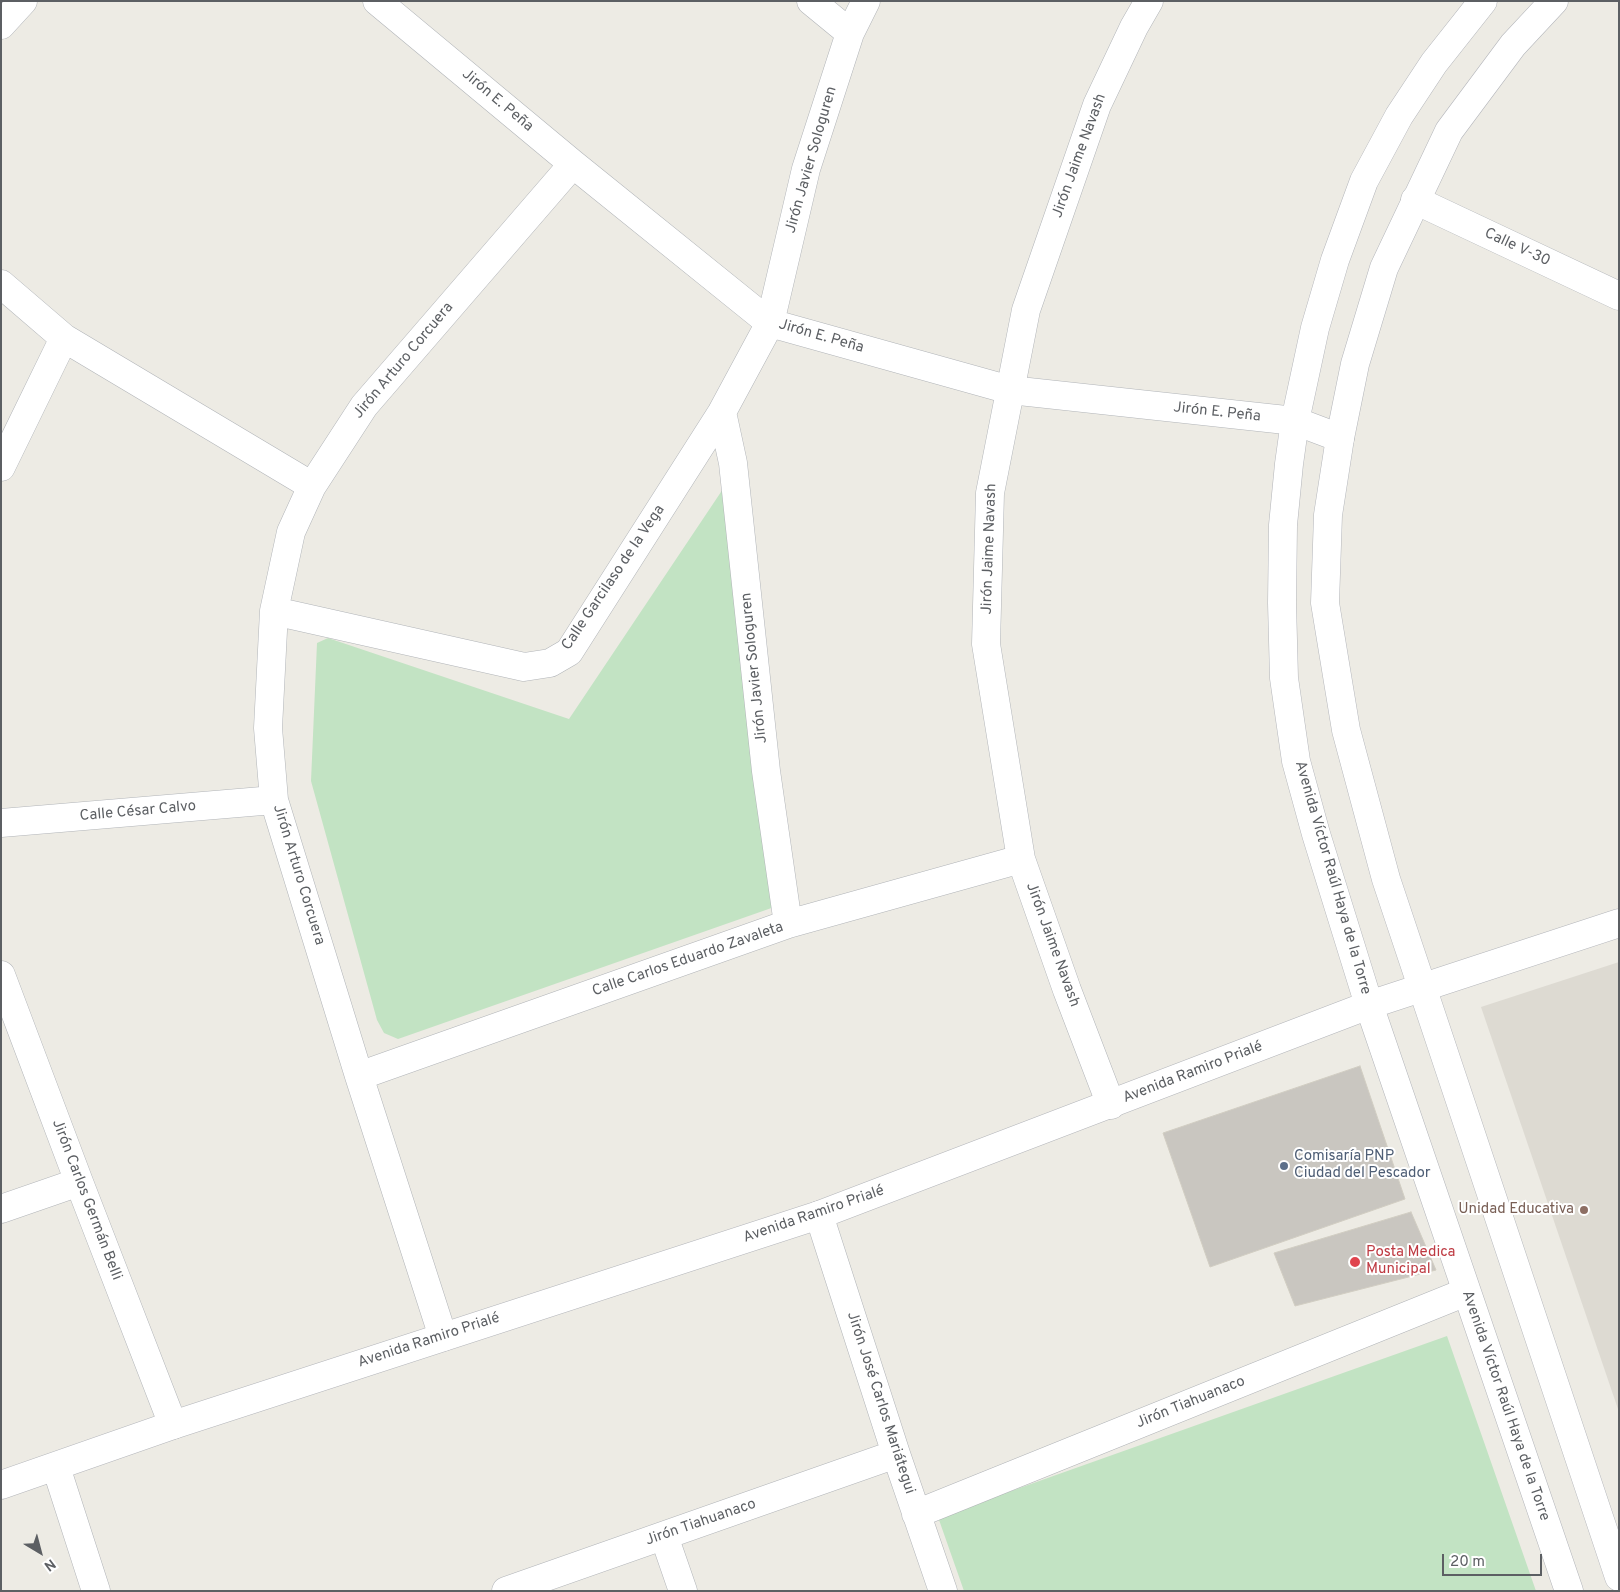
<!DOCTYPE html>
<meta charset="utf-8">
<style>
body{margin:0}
#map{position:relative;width:1620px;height:1592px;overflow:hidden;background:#edebe4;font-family:Overpass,sans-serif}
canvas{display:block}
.frame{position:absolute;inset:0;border:2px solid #5c5f63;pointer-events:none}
.north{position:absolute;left:15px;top:1527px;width:50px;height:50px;-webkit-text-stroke:4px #fff;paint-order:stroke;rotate:143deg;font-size:14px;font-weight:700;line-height:20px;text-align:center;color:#5c5f63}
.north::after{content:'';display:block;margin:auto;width:18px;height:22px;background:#5c5f63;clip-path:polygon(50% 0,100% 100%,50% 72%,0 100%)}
.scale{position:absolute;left:1442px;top:1554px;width:100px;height:22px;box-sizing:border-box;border:2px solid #5c5f63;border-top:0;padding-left:6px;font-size:15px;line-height:18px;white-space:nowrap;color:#5c5f63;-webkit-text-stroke:4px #fff;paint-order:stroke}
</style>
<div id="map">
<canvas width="1620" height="1592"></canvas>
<div class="frame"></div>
<div class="north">N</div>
<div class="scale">20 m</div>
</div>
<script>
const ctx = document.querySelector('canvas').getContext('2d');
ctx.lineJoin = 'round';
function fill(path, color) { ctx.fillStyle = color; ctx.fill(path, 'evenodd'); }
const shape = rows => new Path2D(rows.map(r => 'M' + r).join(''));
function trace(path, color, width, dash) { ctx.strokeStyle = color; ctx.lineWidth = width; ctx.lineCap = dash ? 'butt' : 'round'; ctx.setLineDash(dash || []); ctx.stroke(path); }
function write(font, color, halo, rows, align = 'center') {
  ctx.font = font + ' Overpass,sans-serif'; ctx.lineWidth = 4; ctx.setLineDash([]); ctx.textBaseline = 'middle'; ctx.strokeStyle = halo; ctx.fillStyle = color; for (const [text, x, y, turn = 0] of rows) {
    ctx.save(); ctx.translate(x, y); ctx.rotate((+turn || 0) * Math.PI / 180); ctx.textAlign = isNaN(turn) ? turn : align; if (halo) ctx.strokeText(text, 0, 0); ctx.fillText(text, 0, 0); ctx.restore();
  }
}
fill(shape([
 [1619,962,1619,1412,1481,1007]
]), '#dddad2');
fill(shape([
 [725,486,780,905,398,1039,384,1033,377,1020,311,781,317,643,328,638,569,719],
 [1447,1336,1536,1591,964,1591,938,1517]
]), '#c2e3c3');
const building = shape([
 [1360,1066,1405,1199,1210,1267,1163,1133,1360,1066],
 [1411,1212,1436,1270,1295,1306,1274,1253,1411,1212]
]);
fill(building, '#c9c6c0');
trace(building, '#d1cdc2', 1);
const street = shape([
 [377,1,573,164,770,323,1010,390,1295,421,1340,438],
 [811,1,850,33],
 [1,25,23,1],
 [1415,200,1619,296],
 [1,284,64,338,312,486],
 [722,412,733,463,766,771,788,924],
 [1,467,64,338],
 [274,611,524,667,550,663,569,652,722,412,770,323,806,169,850,33,866,1],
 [1,823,274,800],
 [1,975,79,1182,173,1425],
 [359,1076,788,924,1021,859],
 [1111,1105,1067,990,1021,859,986,644,990,493,1026,310,1097,105,1134,27,1149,1],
 [1,1209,79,1182],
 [819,1215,896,1454,943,1591],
 [443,1337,359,1076,274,800,268,728,274,611,291,532,312,486,364,406,573,164],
 [56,1467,96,1591],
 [916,1514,1466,1292],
 [664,1536,683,1591],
 [506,1591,896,1454]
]);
const secondary = shape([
 [1483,1,1434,63,1399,116,1364,181,1335,260,1315,328,1295,421,1289,464,1283,525,1282,603,1284,678,1296,761,1316,834,1369,1005,1569,1591],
 [1554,1,1513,45,1449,131,1384,268,1355,364,1340,438,1328,515,1325,603,1346,730,1386,879,1619,1577],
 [1,1485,173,1425,819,1215,1369,1005,1619,923]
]);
trace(street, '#b1b4b8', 29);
trace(secondary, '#b3b5ba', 29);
trace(street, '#fff', 28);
trace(secondary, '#fff', 28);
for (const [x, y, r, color] of [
 [1284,1166,5,"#5c6f8a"],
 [1584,1210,5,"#8d6e63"],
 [1355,1262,6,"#e0444e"]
]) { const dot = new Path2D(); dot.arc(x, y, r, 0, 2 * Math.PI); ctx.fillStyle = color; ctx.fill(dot); trace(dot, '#fff', 2); }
write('15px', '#5c5f63', '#fff', [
 ["Jirón E. Peña",497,101,40],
 ["Jirón Jaime Navash",1080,156,-70],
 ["Jirón Javier Sologuren",812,160,-74],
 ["Calle V-30",1517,248,25],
 ["Jirón E. Peña",821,337,16],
 ["Jirón Arturo Corcuera",404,361,-50],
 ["Jirón E. Peña",1217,413,6],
 ["Jirón Jaime Navash",990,549,-88],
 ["Calle Garcilaso de la Vega",614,578,-56],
 ["Jirón Javier Sologuren",755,668,-96],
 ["Calle César Calvo",138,812,-5],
 ["Jirón Arturo Corcuera",298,875,73],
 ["Avenida Víctor Raúl Haya de la Torre",1332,878,74],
 ["Jirón Jaime Navash",1052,945,70],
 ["Calle Carlos Eduardo Zavaleta",688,960,-19],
 ["Avenida Ramiro Prialé",1193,1073,-21],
 ["Jirón Carlos Germán Belli",86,1200,69],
 ["Avenida Ramiro Prialé",814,1215,-19],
 ["Avenida Ramiro Prialé",429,1341,-18],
 ["Jirón José Carlos Mariátegui",880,1403,72],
 ["Jirón Tiahuanaco",1191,1403,-22],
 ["Avenida Víctor Raúl Haya de la Torre",1505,1406,71],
 ["Jirón Tiahuanaco",701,1523,-19]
]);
write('15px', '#4e5e75', '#fff', [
 ["Comisaría PNP",1294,1157],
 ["Ciudad del Pescador",1294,1174]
], 'left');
write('15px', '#785e54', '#fff', [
 ["Unidad Educativa",1574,1210]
], 'right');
write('15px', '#be3a42', '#fff', [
 ["Posta Medica",1366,1253],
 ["Municipal",1366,1270]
], 'left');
</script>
